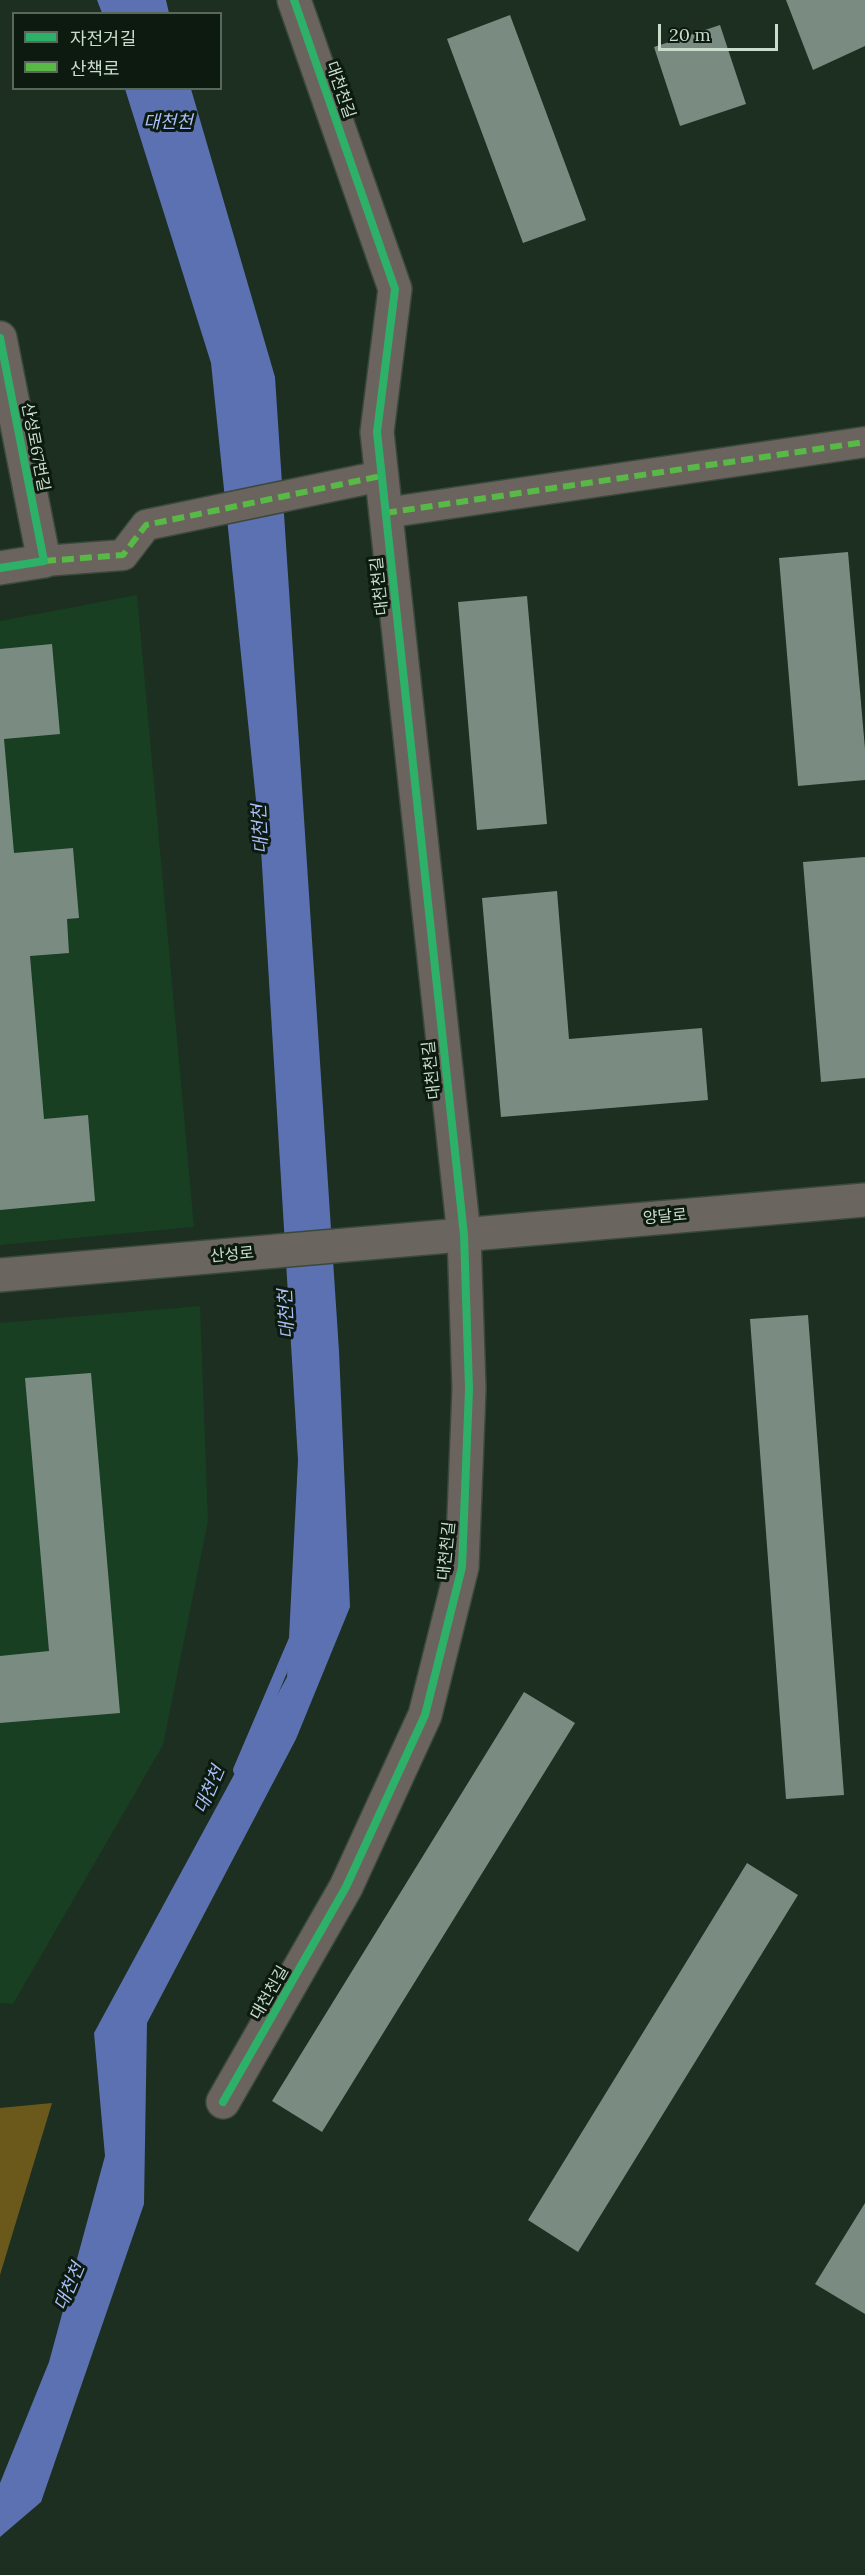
<!DOCTYPE html>
<meta charset="utf-8">
<style>
body{margin:0}
#map{position:relative;width:865px;height:2575px;overflow:hidden;background:#1c2f20;font-family:Lora,"Noto Sans KR",serif}
canvas{display:block}
.legend{position:absolute;left:12px;top:12px;width:210px;height:78px;box-sizing:border-box;background:#0c1a0f;border:2px solid #58685b;margin:0;padding:8px 10px;list-style:none;font-size:18px;color:#caddcc}
.legend li{display:flex;align-items:center;gap:12px;height:30px}
.legend b{width:30px;border:2px solid #58685b}
.scale{position:absolute;left:658px;top:24px;width:120px;height:27px;box-sizing:border-box;border:3px solid #caddcc;border-top:0;padding-left:8px;font-size:18px;line-height:21px;white-space:nowrap;color:#caddcc;-webkit-text-stroke:4px #0c1a0f;paint-order:stroke}
</style>
<div id="map">
<canvas width="865" height="2575"></canvas>
<ul class="legend">
<li><b style="height:8px;background:#2db169"></b>자전거길</li>
<li><b style="height:8px;background:#58b947"></b>산책로</li>
</ul>
<div class="scale">20 m</div>
</div>
<script>
const ctx = document.querySelector('canvas').getContext('2d');
ctx.lineJoin = 'round';
function fill(path, color) { ctx.fillStyle = color; ctx.fill(path, 'evenodd'); }
const shape = rows => new Path2D(rows.map(r => 'M' + r).join(''));
function trace(path, color, width, dash) { ctx.strokeStyle = color; ctx.lineWidth = width; ctx.lineCap = dash ? 'butt' : 'round'; ctx.setLineDash(dash || []); ctx.stroke(path); }
function write(font, color, halo, rows, align = 'center') {
  ctx.font = font + ' Lora,"Noto Sans KR",serif'; ctx.lineWidth = 6; ctx.setLineDash([]); ctx.textBaseline = 'middle'; ctx.strokeStyle = halo; ctx.fillStyle = color; for (const [text, x, y, turn = 0] of rows) {
    ctx.save(); ctx.translate(x, y); ctx.rotate((+turn || 0) * Math.PI / 180); ctx.textAlign = isNaN(turn) ? turn : align; if (halo) ctx.strokeText(text, 0, 0); ctx.fillText(text, 0, 0); ctx.restore();
  }
}
fill(shape([
 [137,595,194,1227,0,1245,0,621],
 [200,1306,208,1521,163,1745,13,2004,0,2003,0,1323]
]), '#183f22');
fill(shape([
 [52,2103,0,2275,0,2108]
]), '#6b591c');
fill(shape([
 [97,0,166,0,169,13,102,13],
 [125,89,191,89,275,377,339,1351,350,1607,296,1739,147,2023,144,2204,41,2502,0,2537,0,2483,49,2362,105,2156,94,2033,287,1677,298,1460,261,849,211,363]
]), '#5b71b1');
trace(shape([
 [239,1770,295,1639]
]), '#5b71b1', 12);
fill(shape([
 [786,0,865,0,865,46,813,70],
 [510,15,586,220,523,243,447,39],
 [720,25,746,104,680,126,654,47],
 [848,552,865,749,865,780,798,786,779,558],
 [527,596,547,824,477,830,458,602],
 [52,644,60,734,4,739,14,853,73,848,79,918,67,919,69,953,30,956,44,1119,88,1115,95,1201,0,1210,0,649],
 [865,857,865,1078,821,1082,803,862],
 [557,891,569,1039,702,1028,708,1100,501,1117,482,898],
 [808,1315,844,1795,786,1799,750,1319],
 [91,1373,120,1713,0,1723,0,1656,49,1651,25,1378],
 [524,1692,575,1723,322,2132,272,2101],
 [747,1863,798,1895,578,2252,528,2220],
 [865,2203,865,2314,815,2284]
]), '#7a8c82');
const pedestrian = shape([
 [385,513,865,442],
 [44,561,123,555,146,525,381,476]
]);
const minor = shape([
 [0,338,44,561,0,568],
 [223,2102,346,1887,425,1715,462,1567,469,1389,464,1235,377,432,395,289,294,0]
]);
const secondary = shape([
 [0,1275,865,1200]
]);
trace(pedestrian, '#3a493c', 33);
trace(minor, '#3a493c', 36);
trace(secondary, '#3a493c', 36);
trace(pedestrian, '#6b635e', 30);
trace(minor, '#6b635e', 33);
trace(secondary, '#6b655f', 33);
trace(shape([
 [385,513,865,442],
 [44,561,123,555,146,525,381,476]
]), '#58b947', 6, [12, 6]);
trace(shape([
 [0,338,44,561,0,568],
 [223,2102,346,1887,425,1715,462,1567,469,1389,464,1235,377,432,395,289,294,0]
]), '#2db169', 8);
write('16px', '#caddcc', '#0c1a0f', [
 ["대천천길",340,90,71],
 ["산성로67번길",35,447,79],
 ["대천천길",380,586,-96],
 ["대천천길",432,1070,-96],
 ["양달로",665,1217,-5],
 ["산성로",232,1255,-5],
 ["대천천길",447,1551,-84],
 ["대천천길",270,1993,-60]
]);
write('italic 18px', '#aabef8', '#0c1a0f', [
 ["대천천",168,123],
 ["대천천",261,829,-93],
 ["대천천",287,1314,-93],
 ["대천천",210,1790,-67],
 ["대천천",70,2287,-67]
]);
</script>
